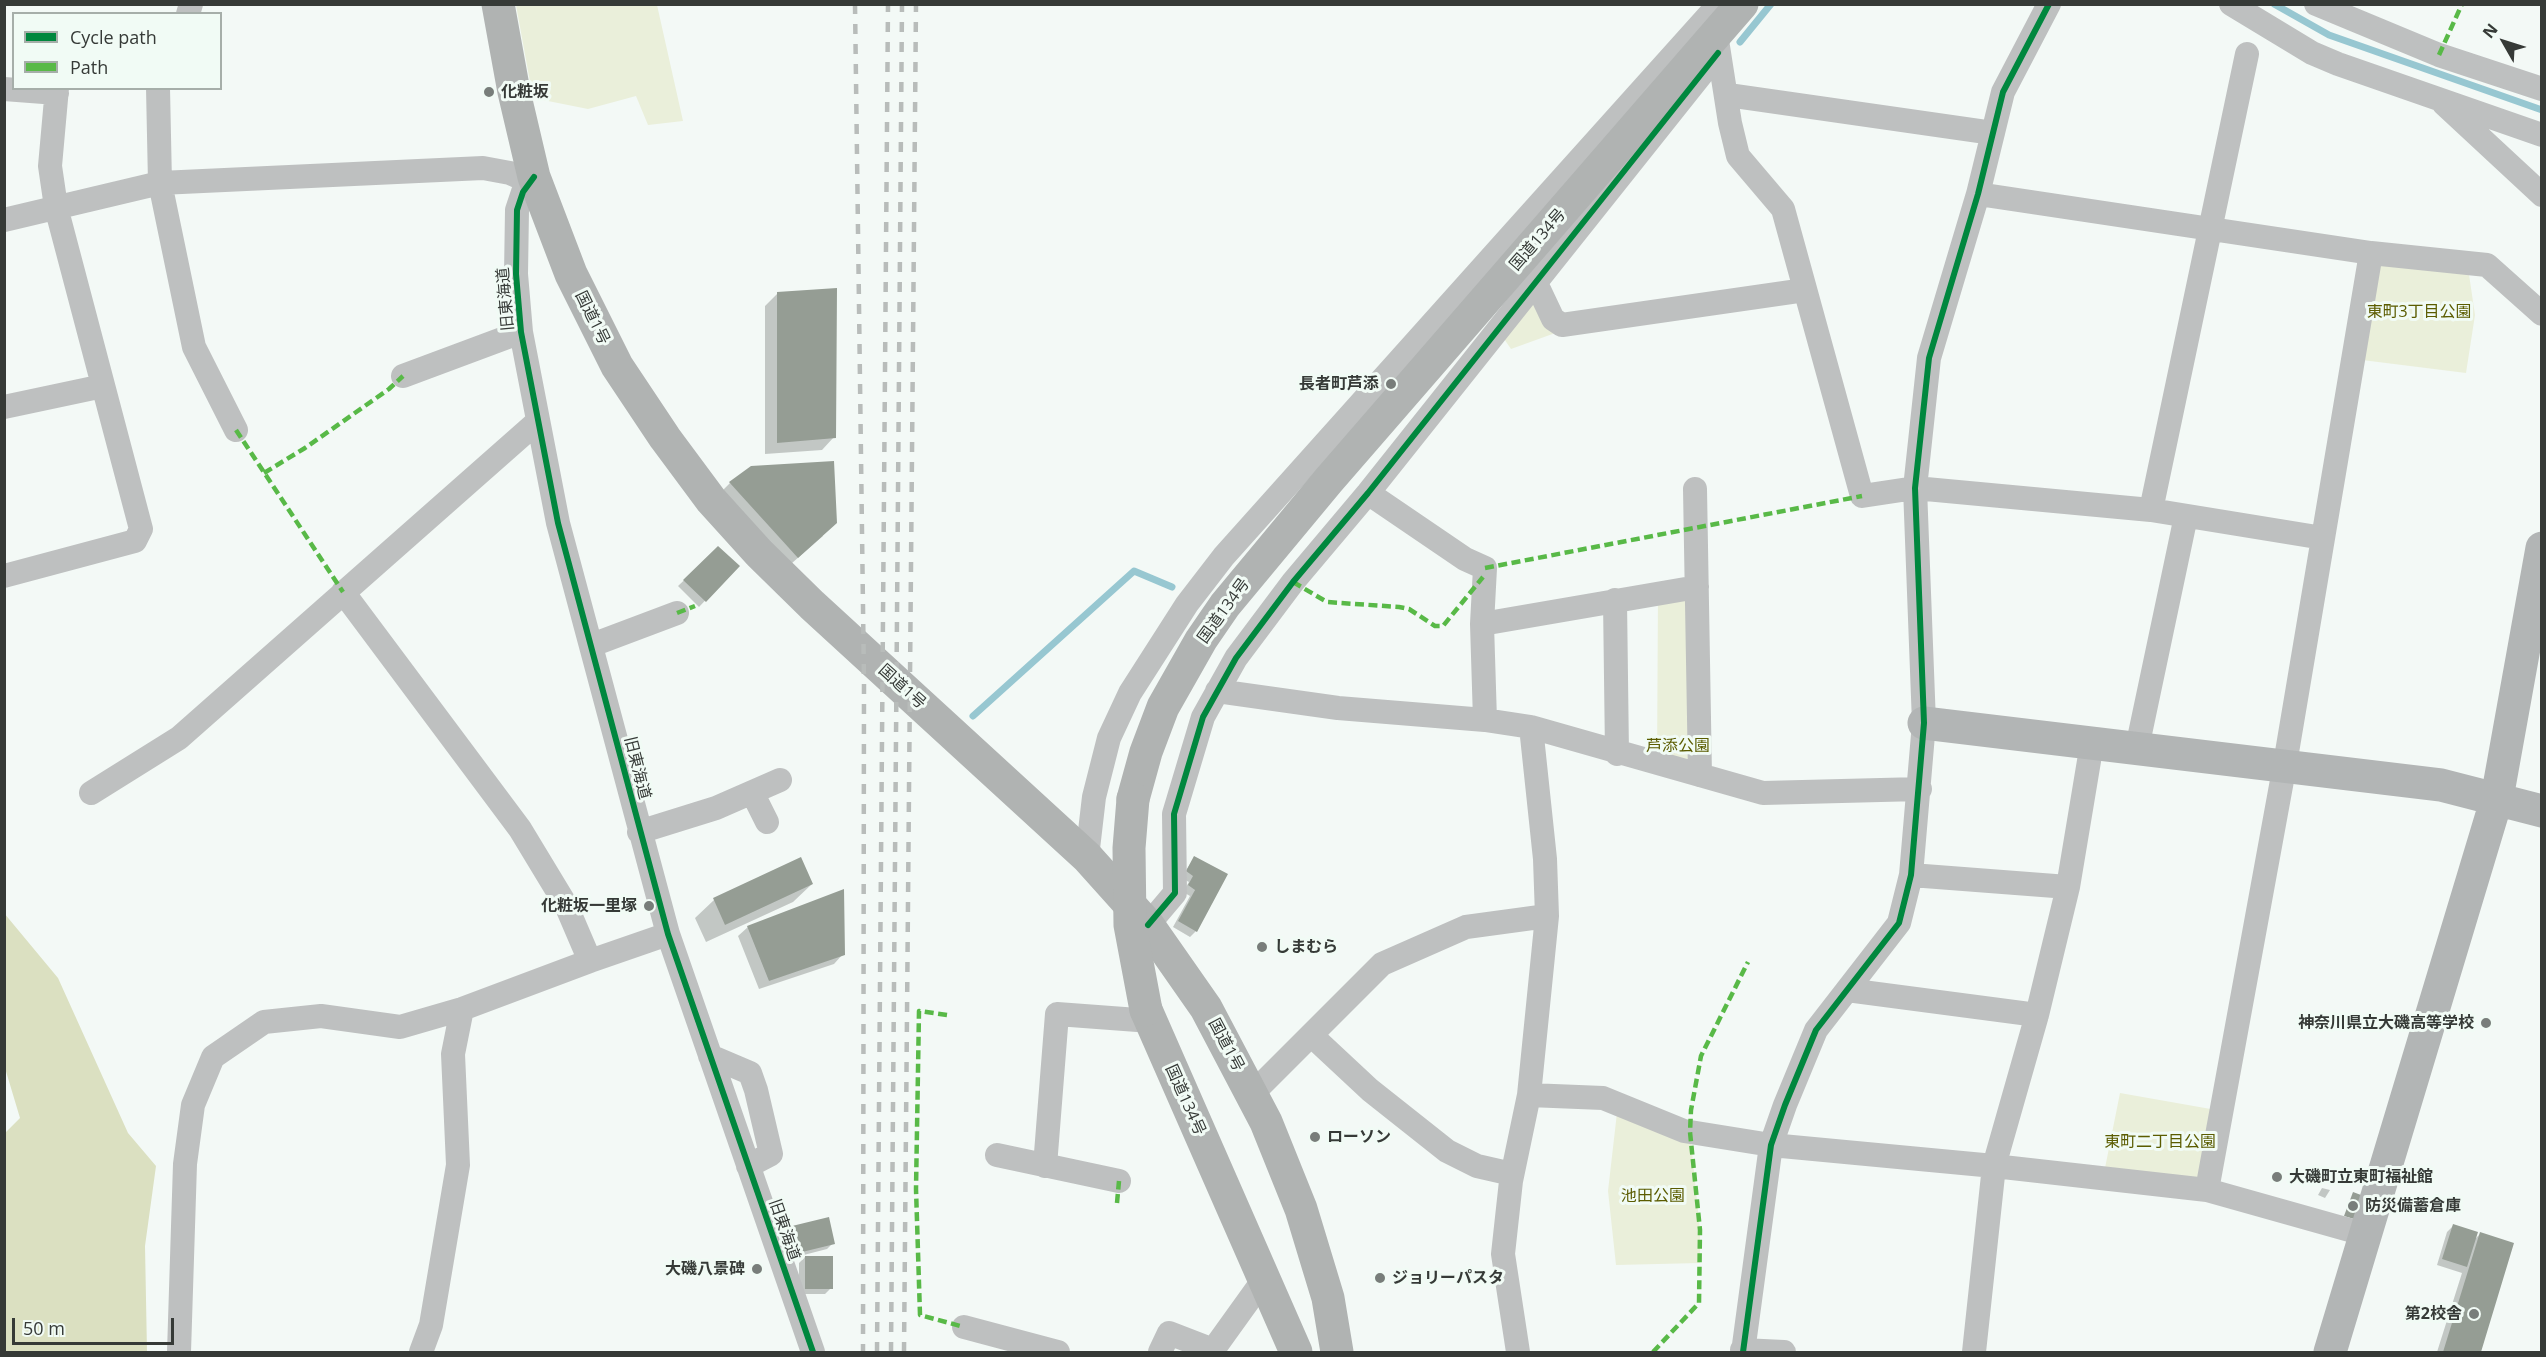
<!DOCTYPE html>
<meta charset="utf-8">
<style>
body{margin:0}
#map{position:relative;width:2546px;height:1357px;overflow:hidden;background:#f3f9f6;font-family:"Open Sans",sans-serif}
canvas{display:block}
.frame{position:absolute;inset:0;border:6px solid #363a37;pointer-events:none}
.legend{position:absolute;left:12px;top:12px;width:210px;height:78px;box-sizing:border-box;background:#f1fbf5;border:2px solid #a6aea9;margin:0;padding:8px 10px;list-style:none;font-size:18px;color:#363a37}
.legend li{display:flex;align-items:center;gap:12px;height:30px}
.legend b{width:30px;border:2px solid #a6aea9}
.north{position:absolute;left:2474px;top:12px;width:60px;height:60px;-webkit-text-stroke:4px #f1fbf5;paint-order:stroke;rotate:309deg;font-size:16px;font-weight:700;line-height:24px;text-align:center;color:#363a37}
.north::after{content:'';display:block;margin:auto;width:21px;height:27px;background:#363a37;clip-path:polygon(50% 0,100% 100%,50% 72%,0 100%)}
.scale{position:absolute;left:12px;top:1318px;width:162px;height:27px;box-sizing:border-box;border:3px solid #363a37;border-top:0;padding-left:8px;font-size:18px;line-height:21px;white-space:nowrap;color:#363a37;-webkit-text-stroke:4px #f1fbf5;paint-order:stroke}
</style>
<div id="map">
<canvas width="2546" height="1357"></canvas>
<div class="frame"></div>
<ul class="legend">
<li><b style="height:8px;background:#00873e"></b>Cycle path</li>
<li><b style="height:8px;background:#58b947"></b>Path</li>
</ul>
<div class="north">N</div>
<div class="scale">50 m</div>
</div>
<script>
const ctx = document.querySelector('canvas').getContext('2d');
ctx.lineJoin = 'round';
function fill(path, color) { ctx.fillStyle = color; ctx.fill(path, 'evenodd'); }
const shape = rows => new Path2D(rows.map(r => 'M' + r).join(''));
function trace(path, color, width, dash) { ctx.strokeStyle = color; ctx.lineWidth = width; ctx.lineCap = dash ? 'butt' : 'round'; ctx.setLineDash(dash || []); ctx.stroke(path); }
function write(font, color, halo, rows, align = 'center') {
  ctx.font = font + ' "Open Sans","Noto Sans JP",sans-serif'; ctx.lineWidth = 6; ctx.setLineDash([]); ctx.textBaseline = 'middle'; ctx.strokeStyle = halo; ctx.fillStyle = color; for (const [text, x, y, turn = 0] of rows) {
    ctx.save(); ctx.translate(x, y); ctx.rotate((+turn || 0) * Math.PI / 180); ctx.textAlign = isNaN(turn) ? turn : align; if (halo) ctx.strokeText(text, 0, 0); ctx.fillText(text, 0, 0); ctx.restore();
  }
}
fill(shape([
 [516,5,657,5,683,121,648,125,636,96,588,109,533,98],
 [2371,253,2467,261,2475,315,2466,373,2354,359],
 [1536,283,1558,332,1511,349,1498,330],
 [1697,587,1700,775,1657,764,1658,593],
 [2120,1093,2222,1111,2207,1190,2103,1178],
 [1618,1104,1690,1132,1700,1230,1700,1263,1616,1265,1608,1191]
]), '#eaefda');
fill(shape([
 [4,913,58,978,128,1133,156,1166,145,1246,147,1352,5,1352,5,1133,20,1118,5,1068]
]), '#dbe0c1');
fill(shape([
 [778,293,834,437,822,450,765,454,765,306],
 [730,483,823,536,784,570,718,495],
 [718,548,738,566,699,607,678,586],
 [1194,858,1196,931,1190,937,1173,927,1190,896,1183,892,1189,882,1181,878],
 [801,859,812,884,793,902,706,942,695,918,714,900],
 [748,927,843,954,834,964,759,989,738,936],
 [2322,1188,2330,1190,2325,1198,2318,1195],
 [2453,1226,2474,1240,2480,1234,2512,1244,2479,1352,2437,1352,2462,1273,2437,1265,2447,1232],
 [793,1227,833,1243,827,1249,792,1258,787,1233],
 [805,1257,831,1288,825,1294,799,1294,799,1263]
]), '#0003');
trace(shape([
 [2274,4,2329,35,2542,110],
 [1740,42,1771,4],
 [973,716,1134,571,1172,587]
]), '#97c7d1', 7);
fill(shape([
 [837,288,836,438,777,443,777,292],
 [834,461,837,523,798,558,729,482,751,466],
 [718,546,740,566,706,602,683,580],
 [1194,856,1228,874,1197,932,1178,921,1195,890,1188,885,1193,876,1186,871],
 [801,857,813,884,725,925,713,898],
 [844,889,845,955,769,981,747,926],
 [2353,1192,2361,1195,2354,1219,2344,1216],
 [829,1217,835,1244,798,1253,792,1226],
 [2453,1224,2478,1232,2467,1267,2442,1259],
 [2480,1232,2514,1243,2504,1276,2481,1352,2443,1352],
 [805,1256,833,1256,833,1289,805,1289]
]), '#959d94');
trace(shape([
 [2231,4,2312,53,2338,64,2542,135],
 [2316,4,2439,55,2542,89],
 [188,14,191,4],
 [1717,40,1730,123,1738,156,1783,209,1862,496,1915,488,2151,510,2323,538],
 [4,89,57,93],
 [1728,95,1993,133],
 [2444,104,2542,195],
 [534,177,523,192,517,210,516,274,521,332,558,523,668,934,813,1352],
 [1978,194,2371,253,2487,265,2542,314],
 [4,220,160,183,158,88],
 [1516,230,1719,4],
 [1536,283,1553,319,1562,325,1805,290],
 [403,376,521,332],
 [4,407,103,386],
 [236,430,194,347,160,183,483,168,510,173,519,177,534,177],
 [1695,489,1700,775],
 [1368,493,1465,559,1485,568,1482,624,1485,720],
 [2151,510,2247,54],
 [4,576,135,541,141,529,56,207,50,166,57,88],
 [343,592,520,829,566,905,590,961,668,934],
 [1615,600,1617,754],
 [1482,624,1697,587],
 [592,645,677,613],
 [1217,691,1338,708,1485,720,1531,727,1763,793,1920,789],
 [2137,748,2186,516],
 [91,793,179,738,537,422],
 [753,794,767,822],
 [639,832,716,808,780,780],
 [1087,857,1094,797,1109,738,1130,693,1187,604,1224,556,1516,230,1534,245],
 [1911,875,2068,887],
 [1148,925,1175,893,1174,814,1203,717,1236,658,1293,582,1368,493,1708,66],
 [1847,990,2037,1015],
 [1311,1035,1370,1090,1447,1151,1477,1166,1512,1174],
 [710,1056,750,1073,756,1090,771,1154,748,1166],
 [1252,1094,1382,964,1466,927,1547,916],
 [1529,1095,1603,1098,1684,1131,1771,1145,1994,1166,2207,1190,2367,1235],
 [997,1155,1119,1181],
 [1045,1166,1057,1014,1151,1021],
 [2207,1190,2285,764,2371,253],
 [964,1327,1058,1352],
 [1742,1350,1784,1352],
 [179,1352,185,1164,193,1105,213,1057,264,1022,321,1016,400,1027,462,1009,590,961],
 [421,1352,431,1325,458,1165,453,1054,462,1009],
 [1160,1352,1169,1333,1213,1350,1264,1279],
 [1518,1352,1503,1254,1511,1181,1529,1095,1547,916,1545,859,1531,727],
 [1743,1352,1771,1145,1785,1105,1816,1030,1899,923,1911,875,1924,723,1915,488,1929,358,1978,194,2003,92,2049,4],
 [1974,1352,1994,1166,2037,1015,2068,887,2092,743]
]), '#bec0c0', 24);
trace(shape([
 [1924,723,2441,785,2542,811],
 [2330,1352,2497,798,2542,548]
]), '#b2b5b5', 33);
trace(shape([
 [498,4,514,92,534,177,571,274,617,366,665,438,711,500,759,553,812,605,1087,857,1148,925,1206,1008,1266,1122,1301,1209,1328,1298,1337,1352],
 [1133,799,1146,752,1163,707,1201,640,1225,605,1328,481,1742,4],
 [1146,1010,1296,1352]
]), '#b0b3b2', 33);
trace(shape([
 [855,4,864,682,863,1352],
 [877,1352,888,4],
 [891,1352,902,4],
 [904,1352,916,4]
]), '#b8bcba', 4.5, [10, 10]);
trace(shape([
 [1133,799,1129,848,1130,925,1146,1010]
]), '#b0b3b2', 33);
trace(shape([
 [2439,55,2462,4],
 [236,430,343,592],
 [264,473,305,448,389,389,403,376],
 [1485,568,1862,496],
 [1293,582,1327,602,1399,607,1409,609,1435,626,1443,626,1483,577],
 [677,613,695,606],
 [947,1015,919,1011,916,1189,920,1315,964,1327],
 [1117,1203,1119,1181],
 [1653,1352,1699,1303,1700,1230,1690,1132,1691,1110,1701,1056,1748,962]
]), '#58b947', 4.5, [9, 4.5]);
trace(shape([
 [534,177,523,192,517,210,516,274,521,332,558,523,668,934,813,1352],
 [1148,925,1175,893,1174,814,1203,717,1236,658,1293,582,1368,493,1718,53],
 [1743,1352,1771,1145,1785,1105,1816,1030,1899,923,1911,875,1924,723,1915,488,1929,358,1978,194,2003,92,2049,4]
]), '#00873e', 6);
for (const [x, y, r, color] of [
 [489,92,6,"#787d7a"],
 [1391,384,6,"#787d7a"],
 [649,906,6,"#787d7a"],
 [1262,947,6,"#787d7a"],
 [2486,1023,6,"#787d7a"],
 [1315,1137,6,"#787d7a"],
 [2277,1177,6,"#787d7a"],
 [2353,1206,6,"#787d7a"],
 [757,1269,6,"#787d7a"],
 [1380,1278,6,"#787d7a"],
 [2474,1314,6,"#787d7a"]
]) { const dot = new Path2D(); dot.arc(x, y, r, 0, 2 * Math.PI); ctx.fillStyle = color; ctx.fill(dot); trace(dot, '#f1fbf5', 2); }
write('bold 16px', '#363a37', '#f1fbf5', [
 ["化粧坂",501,92],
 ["長者町芦添",1379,384,"right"],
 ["化粧坂一里塚",637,906,"right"],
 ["しまむら",1274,947],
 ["神奈川県立大磯高等学校",2474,1023,"right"],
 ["ローソン",1327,1137],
 ["大磯町立東町福祉館",2289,1177],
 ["防災備蓄倉庫",2365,1206],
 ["大磯八景碑",745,1269,"right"],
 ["ジョリーパスタ",1392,1278],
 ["第2校舎",2462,1314,"right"]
], 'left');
write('16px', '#363a37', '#f1fbf5', [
 ["国道134号",1538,240,-49],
 ["旧東海道",506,299,-95],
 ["国道1号",592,318,64],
 ["国道134号",1224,611,-54],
 ["国道1号",902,687,42],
 ["旧東海道",637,768,76],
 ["国道1号",1226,1045,62],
 ["国道134号",1185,1100,66],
 ["旧東海道",784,1230,71]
]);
write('16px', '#5b5c00', '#f1fbf5', [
 ["東町3丁目公園",2419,312],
 ["芦添公園",1678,746],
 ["東町二丁目公園",2160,1142],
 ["池田公園",1653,1196]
]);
</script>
